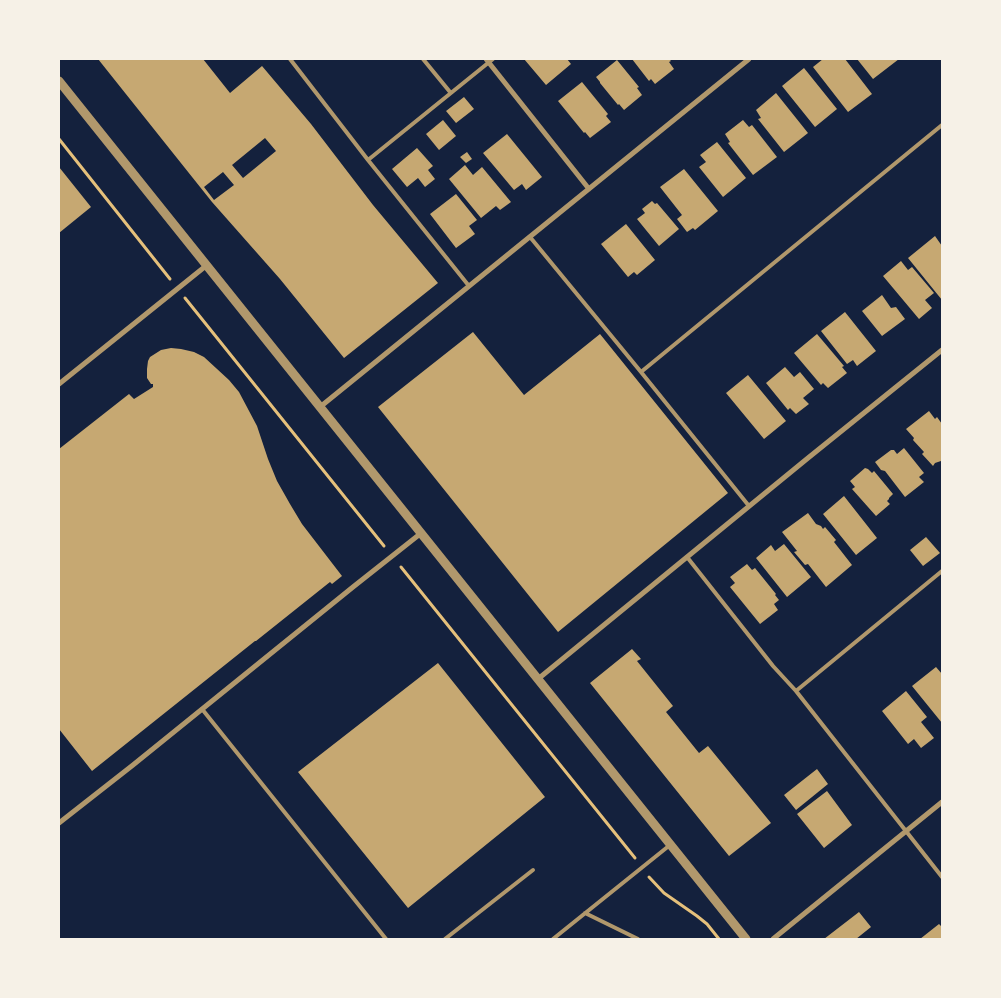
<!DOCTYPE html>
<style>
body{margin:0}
#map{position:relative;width:1001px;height:998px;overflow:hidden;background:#14213d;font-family:Karla,sans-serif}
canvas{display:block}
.frame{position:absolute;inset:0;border:60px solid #f6f1e7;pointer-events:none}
</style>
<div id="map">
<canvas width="1001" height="998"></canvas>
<div class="frame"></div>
</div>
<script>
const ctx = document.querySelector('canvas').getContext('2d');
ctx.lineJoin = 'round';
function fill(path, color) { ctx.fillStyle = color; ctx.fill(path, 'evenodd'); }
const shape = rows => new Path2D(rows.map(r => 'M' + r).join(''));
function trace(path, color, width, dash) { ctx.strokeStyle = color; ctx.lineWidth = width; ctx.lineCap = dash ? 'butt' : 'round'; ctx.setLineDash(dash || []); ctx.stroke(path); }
fill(shape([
 [98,59,203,59,230,93,262,66,311,124,373,205,438,283,344,358,280,279,212,202],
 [265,138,276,151,243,178,232,165],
 [223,172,234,185,214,200,204,187],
 [524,59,567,59,571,64,546,85],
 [632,59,669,59,671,61,669,62,674,69,655,84,651,79,649,81],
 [823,59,845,59,872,94,848,112,813,67],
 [857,59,899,59,873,79],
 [617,60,639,87,637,88,642,95,624,110,619,104,618,105,600,83,600,82,596,77],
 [804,68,837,109,815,127,782,86],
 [582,82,608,114,606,116,611,122,590,138,585,132,584,133,558,101],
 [776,93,808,133,784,152,758,119,761,118,756,110],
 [464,97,474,109,456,123,446,111],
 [443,120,456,136,439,150,426,134],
 [743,120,749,127,752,125,777,157,753,175,728,143,730,142,725,134],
 [507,134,542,177,526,190,522,184,514,190,483,153],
 [717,142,746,178,723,197,699,167,706,162,700,155],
 [417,148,433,166,428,170,435,179,425,187,418,178,407,187,392,169],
 [467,152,472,159,466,163,460,157],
 [465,165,473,175,482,167,511,202,500,210,496,206,481,218,449,179],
 [59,167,91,207,59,233],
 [684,169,718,211,695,230,693,228,687,232,677,219,682,215,660,187],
 [456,194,477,220,469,226,475,234,456,248,430,214],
 [652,201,655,204,657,203,679,229,659,246,637,219,645,213,642,209],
 [626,224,655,260,637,275,634,272,628,277,601,244],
 [935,236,942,246,942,300,908,258],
 [901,261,908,270,912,267,934,293,925,300,932,308,919,319,883,276],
 [882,295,891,308,896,307,905,319,882,336,862,311],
 [845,312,876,351,857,366,853,360,847,364,821,331],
 [473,332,524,395,600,334,728,493,558,632,378,407],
 [817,334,844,366,842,367,847,373,828,388,823,383,821,385,794,353],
 [171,348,181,349,194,352,204,357,229,380,239,392,257,426,268,459,277,481,290,504,302,524,342,576,332,584,330,582,256,641,255,641,92,771,59,729,59,449,129,394,134,399,153,387,153,384,151,384,147,378,147,369,148,361,150,357,161,350],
 [785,367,794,377,800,372,814,389,803,398,809,404,796,414,790,408,788,410,766,383],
 [748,375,786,421,764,439,726,393],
 [929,411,935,419,937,417,942,424,942,463,941,461,935,463,933,466,922,454,924,452,913,440,914,438,906,429],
 [904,448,924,473,919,477,924,482,905,497,885,471,881,470,875,462,891,450,894,450,897,454],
 [865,468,868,469,872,473,874,471,893,494,889,498,889,499,887,501,890,504,876,516,852,489,855,487,850,481],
 [844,496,877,538,856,555,823,514],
 [808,513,816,524,821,526,823,529,825,527,836,540,834,542,852,565,826,587,808,564,805,565,794,552,797,551,782,532],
 [926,537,940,553,923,566,910,550],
 [784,544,811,577,787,597,756,558,771,545,775,551],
 [747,564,752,570,755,568,776,594,775,595,779,600,774,604,778,610,760,624,730,587,735,583,730,577],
 [632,649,641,659,637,661,673,706,666,712,699,753,708,746,771,823,729,856,590,683],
 [438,663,545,797,408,908,298,772],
 [936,667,942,674,942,723,912,686],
 [906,691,927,717,921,722,934,738,921,748,914,739,908,744,882,711],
 [817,769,828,784,796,810,784,795],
 [827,791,852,825,824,848,797,814],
 [859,912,871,927,856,939,824,939],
 [939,924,942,927,942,939,920,939]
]), '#c6a872');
trace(shape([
 [59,139,170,279],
 [185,298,384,546],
 [401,567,635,858],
 [649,877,664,893,697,916,707,924,719,939]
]), '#e5c07b', 3);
trace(shape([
 [290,59,368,160],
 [423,59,450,92],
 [530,237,641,372,749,506],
 [469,286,368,160,493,59],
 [641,372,942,125],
 [687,557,773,666,796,691,942,877],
 [796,691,942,571],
 [202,709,386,939],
 [585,913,638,939],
 [445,939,533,870],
 [553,939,670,845]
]), '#b1986c', 4);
trace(shape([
 [486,59,589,189],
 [59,384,207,265],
 [320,407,749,59],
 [538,679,808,458,942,350],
 [59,823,133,765,353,587,420,534],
 [773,939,942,802]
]), '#b1986c', 5);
trace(shape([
 [59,81,746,939]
]), '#b1986c', 9);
</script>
